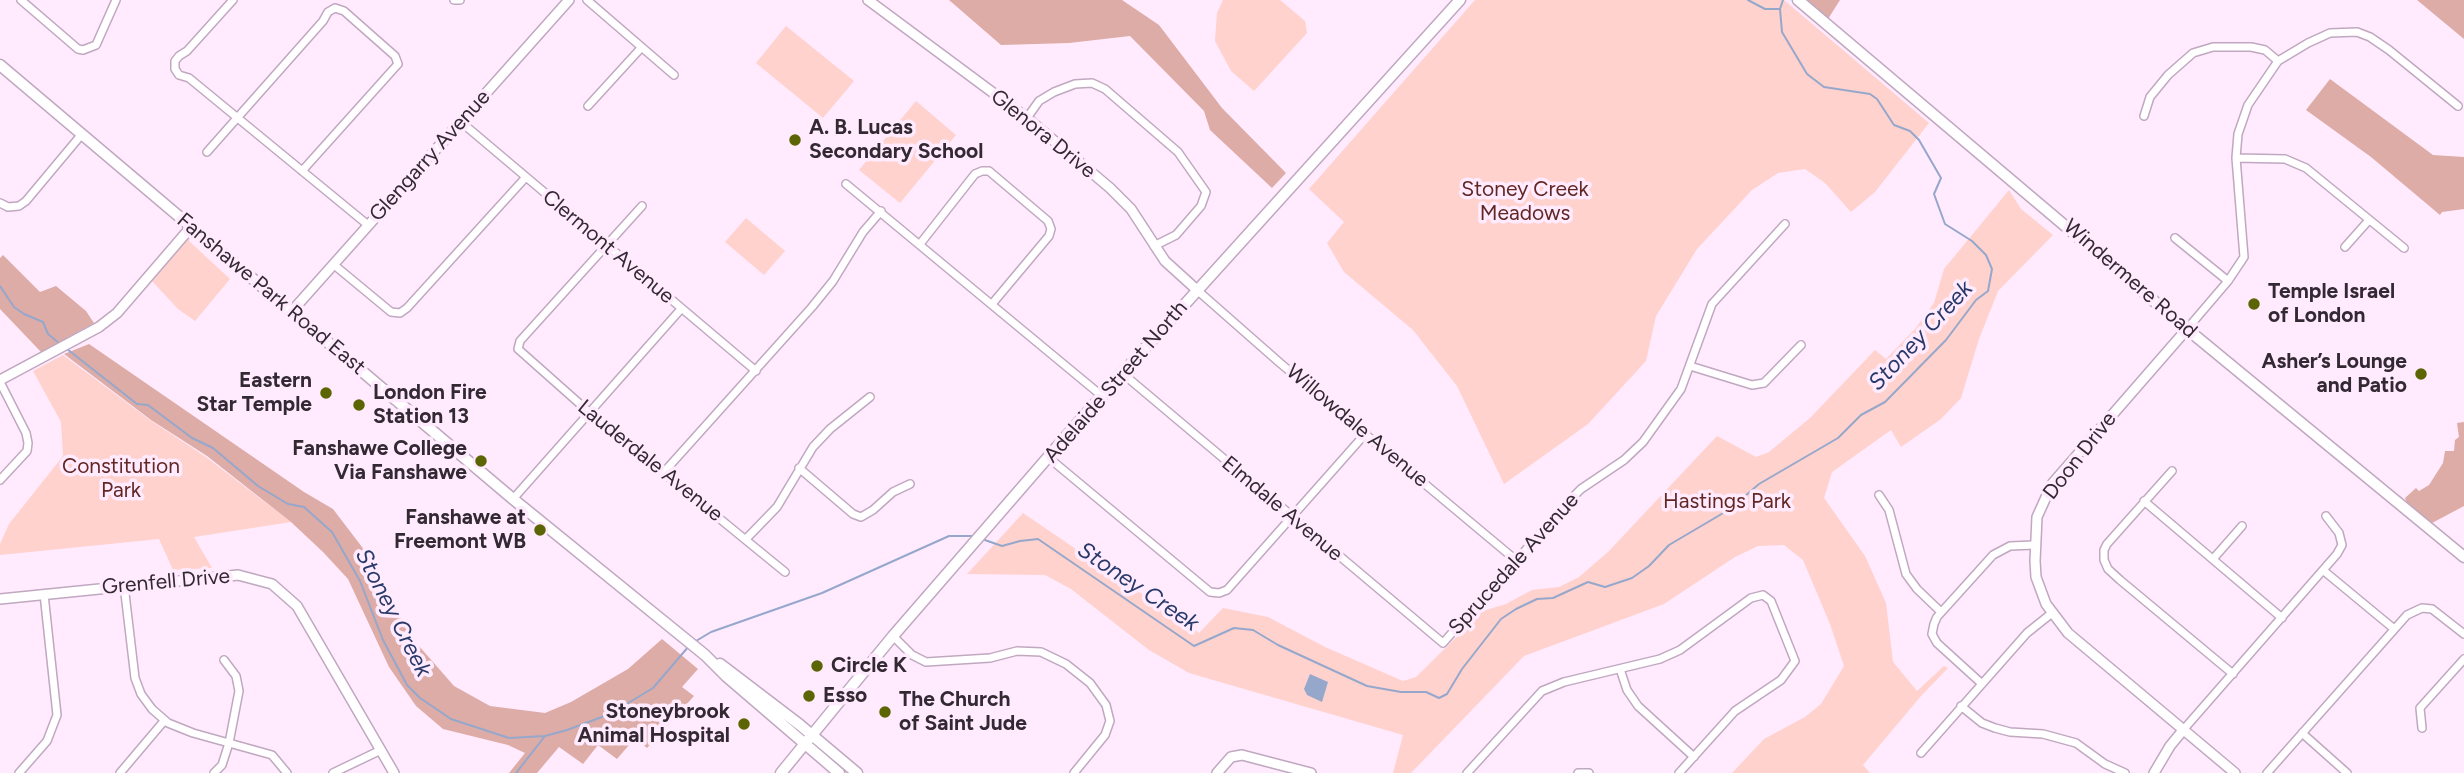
<!DOCTYPE html>
<meta charset="utf-8">
<style>
body{margin:0}
canvas{display:block;background:#ffeafe}
</style>
<canvas width="2464" height="773"></canvas>
<script>
const ctx = document.querySelector('canvas').getContext('2d');
ctx.lineJoin = 'round';
function fill(path, color) { ctx.fillStyle = color; ctx.fill(path, 'evenodd'); }
const shape = rows => new Path2D(rows.map(r => 'M' + r).join(''));
function trace(path, color, width, dash) { ctx.strokeStyle = color; ctx.lineWidth = width; ctx.lineCap = dash ? 'butt' : 'round'; ctx.setLineDash(dash || []); ctx.stroke(path); }
function write(font, color, halo, rows, align = 'center') {
  ctx.font = font + ' Figtree,sans-serif'; ctx.lineWidth = 7; ctx.setLineDash([]); ctx.textBaseline = 'middle'; ctx.strokeStyle = halo; ctx.fillStyle = color; for (const [text, x, y, turn = 0] of rows) {
    ctx.save(); ctx.translate(x, y); ctx.rotate((+turn || 0) * Math.PI / 180); ctx.textAlign = isNaN(turn) ? turn : align; if (halo) ctx.strokeText(text, 0, 0); ctx.fillText(text, 0, 0); ctx.restore();
  }
}
fill(shape([
 [1223,0,1280,0,1305,21,1307,33,1254,91,1231,71,1215,41,1217,13],
 [1475,0,1784,0,1929,123,1875,192,1851,212,1825,183,1805,169,1778,173,1752,190,1697,249,1656,316,1646,361,1588,424,1504,484,1457,386,1413,330,1344,272,1327,243,1344,222,1309,189],
 [786,26,854,81,823,118,756,63],
 [916,101,956,135,900,203,859,170],
 [2009,190,2021,209,2053,235,1998,291,1979,339,1961,398,1941,419,1901,447,1891,430,1832,472,1824,498,1865,556,1886,603,1893,662,1917,691,1944,666,1948,668,1921,696,1863,765,1870,773,1732,773,1764,739,1805,717,1821,704,1844,666,1830,624,1803,560,1784,545,1758,546,1735,557,1664,604,1524,656,1411,773,1393,773,1403,735,1189,673,1149,650,1071,589,1045,575,967,574,1023,513,1199,633,1223,608,1268,617,1325,647,1403,681,1416,677,1483,611,1506,604,1532,590,1559,587,1579,577,1608,552,1717,436,1756,457,1769,452,1810,418,1875,350,1886,359,1915,329,1934,303,1944,269],
 [746,218,785,251,764,275,725,242],
 [190,239,189,241,230,279,195,321,178,309,152,281,185,240],
 [63,355,150,420,206,457,291,522,194,537,212,568,173,570,159,539,0,555,0,544,9,524,63,456,61,422,33,371]
]), '#ffd2cd');
fill(shape([
 [949,0,1122,0,1159,25,1222,108,1286,173,1272,188,1210,130,1204,111,1130,36,1069,43,1001,45],
 [1807,0,1840,0,1828,19],
 [2417,0,2464,0,2464,39],
 [2330,79,2433,155,2464,157,2464,209,2442,212,2440,215,2371,157,2306,110],
 [3,255,40,292,56,286,86,311,94,323,41,352,0,309,0,258],
 [89,344,304,492,333,509,362,547,412,638,454,686,490,706,545,713,571,702,628,669,662,639,698,669,682,687,694,696,647,748,635,738,617,759,598,745,583,764,559,747,537,773,509,773,525,753,508,745,443,729,416,706,389,667,348,579,323,552,291,522,207,456,151,420,64,354],
 [2464,422,2464,506,2432,523,2407,503,2405,498,2416,488,2419,491,2429,485,2443,463,2445,451,2454,451,2455,440,2459,437,2457,423]
]), '#ddaca6');
fill(shape([
 [1310,674,1328,682,1322,702,1307,695,1304,689]
]), '#96a7cc');
trace(shape([
 [1748,0,1765,9,1779,9],
 [0,286,14,307,24,314,43,322,48,334,60,344],
 [67,349,137,404,148,405,192,438,213,448,258,486,288,504,304,507,332,532,360,581,383,640,407,685,420,698,451,719,509,738,545,736,567,730,610,714,653,688,689,646],
 [982,539,1002,546,1020,541,1038,539,1194,646,1234,628,1253,630,1278,645,1367,686,1401,692,1426,692,1439,698,1447,694,1462,669,1501,619,1516,609,1537,599,1553,598,1588,582,1605,587,1632,578,1649,566,1669,545,1730,509,1759,484,1838,438,1861,415,1885,402,1946,340,1976,300,1988,291,1992,269,1986,255,1972,241,1945,224,1934,194,1941,178,1919,140,1910,131,1894,125,1877,99,1870,94,1824,87,1807,74,1782,32,1780,9,1783,0],
 [696,641,711,632,822,593,949,536,974,536],
 [516,773,545,736]
]), '#96a7cc', 2);
const minor = shape([
 [21,0,78,49,83,50,96,45,116,0],
 [233,0,187,51,179,56,175,61,175,69,179,75,189,78,368,225],
 [454,0,460,0],
 [587,0,674,75],
 [588,106,641,48],
 [2144,116,2150,97,2168,75,2193,53,2213,47,2251,47,2265,50,2278,61],
 [1027,118,1039,101,1054,92,1075,84,1092,83,1105,89,1178,152,1206,192,1201,206,1176,235,1154,246],
 [461,122,756,371],
 [207,152,323,21,328,12,335,8,344,11,395,56,398,64,302,171],
 [2236,158,2285,159,2306,168,2404,248],
 [846,184,1102,396],
 [0,203,8,207,19,206,26,201,82,134],
 [642,206,520,341,518,349,589,412,785,572],
 [2175,238,2228,281],
 [920,244,975,174,982,171,989,171,1048,221,1051,229,1049,236,992,304],
 [2345,247,2369,220],
 [333,264,391,312,400,313,407,308,526,177],
 [1197,290,1280,363,1517,561],
 [2187,329,2228,281,2244,257,2236,158,2238,134,2248,105,2278,61,2308,43,2330,33,2357,32,2370,37,2389,50,2458,106],
 [1690,366,1752,385,1764,383,1801,345],
 [1122,373,1443,643,1570,500,1581,489,1624,460,1643,442,1681,389,1712,304,1785,224],
 [0,382,26,433,28,443,27,451,0,480],
 [1049,458,1210,592,1219,593,1227,590,1366,433],
 [799,468,853,514,861,517,873,510,893,492,910,484],
 [2172,471,2107,544,2104,550,2104,560,2108,569,2120,580,2233,674],
 [664,472,812,307,833,281,863,232,881,211],
 [1879,495,1889,510,1906,574,1917,589,1941,612],
 [513,499,681,309],
 [2144,501,2282,618],
 [746,539,777,507,813,447,830,429,870,397],
 [2213,559,2242,526],
 [2324,571,2393,628],
 [124,585,135,678,141,694,152,709,168,723,193,733,272,755,287,773],
 [893,636,912,655,926,662,990,658,1017,651,1041,652,1066,664,1090,683,1106,705,1110,721,1105,735,1074,773],
 [1620,669,1627,690,1638,706,1694,757],
 [1981,683,1937,643,1932,634,1934,624,1937,617,1993,555,2010,546,2034,545],
 [1961,706,1982,723,1995,728,2010,732,2043,734,2076,743,2105,764,2125,773],
 [2422,728,2420,708,2464,659],
 [2184,729,2337,554,2342,545,2339,533,2326,516],
 [2302,733,2347,773],
 [1921,753,2027,633,2052,613],
 [19,773,47,741,57,715,44,594],
 [120,773,164,721],
 [214,773,222,765,229,743,239,691,236,676,224,660],
 [333,773,381,750],
 [1467,773,1542,691,1564,682,1660,659,1680,650,1751,598,1763,595,1771,601,1795,661,1781,680,1735,711,1679,773],
 [1578,773,1589,773],
 [2267,773,2407,615,2422,608,2432,609,2464,634]
]);
const tertiary = shape([
 [868,0,1027,118,1110,188,1131,209,1165,261,1197,290],
 [292,311,569,0],
 [2187,329,2052,484,2037,517,2035,561,2036,577,2046,604,2068,633,2235,773],
 [0,380,99,327,117,313,191,227],
 [0,599,238,575,272,584,297,606,394,773],
 [1217,773,1231,757,1242,755,1311,773],
 [2154,773,2170,746,2184,729]
]);
const secondary = shape([
 [1798,0,2187,329,2464,557],
 [0,65,513,499,705,655,726,676,839,773],
 [720,664,800,725,857,773],
 [781,773,893,636,1082,418,1460,0]
]);
trace(minor, '#c0a8c0', 10);
trace(tertiary, '#c0a8c0', 12);
trace(secondary, '#c0a8c0', 13);
trace(minor, '#fff', 7);
trace(tertiary, '#fff', 9);
trace(secondary, '#fff', 10);
for (const [x, y, r, color] of [
 [795,140,7,"#5c6504"],
 [2254,304,7,"#5c6504"],
 [2421,374,7,"#5c6504"],
 [326,393,7,"#5c6504"],
 [359,405,7,"#5c6504"],
 [481,461,7,"#5c6504"],
 [540,530,7,"#5c6504"],
 [817,666,7,"#5c6504"],
 [809,696,7,"#5c6504"],
 [885,712,7,"#5c6504"],
 [744,724,7,"#5c6504"]
]) { const dot = new Path2D(); dot.arc(x, y, r, 0, 2 * Math.PI); ctx.fillStyle = color; ctx.fill(dot); trace(dot, '#ffeafe', 2.5); }
write('bold 21px', '#332933', '#ffeafe', [
 ["A. B. Lucas",809,128],
 ["Secondary School",809,152],
 ["Temple Israel",2268,292],
 ["of London",2268,316],
 ["Asher’s Lounge",2407,362,"right"],
 ["and Patio",2407,386,"right"],
 ["Eastern",312,381,"right"],
 ["Star Temple",312,405,"right"],
 ["London Fire",373,393],
 ["Station 13",373,417],
 ["Fanshawe College",467,449,"right"],
 ["Via Fanshawe",467,473,"right"],
 ["Fanshawe at",526,518,"right"],
 ["Freemont WB",526,542,"right"],
 ["Circle K",831,666],
 ["Esso",823,696],
 ["The Church",899,700],
 ["of Saint Jude",899,724],
 ["Stoneybrook",730,712,"right"],
 ["Animal Hospital",730,736,"right"]
], 'left');
write('21px', '#332933', '#ffeafe', [
 ["Glenora Drive",1043,134,39],
 ["Glengarry Avenue",430,156,-48],
 ["Clermont Avenue",608,247,40],
 ["Windermere Road",2130,279,41],
 ["Fanshawe Park Road East",271,294,40],
 ["Adelaide Street North",1116,382,-49],
 ["Willowdale Avenue",1357,426,40],
 ["Doon Drive",2080,456,-52],
 ["Lauderdale Avenue",650,461,39],
 ["Elmdale Avenue",1282,509,40],
 ["Sprucedale Avenue",1514,564,-48],
 ["Grenfell Drive",166,582,-5]
]);
write('21px', '#632723', '#ffeafe', [
 ["Stoney Creek",1525,190],
 ["Meadows",1525,214],
 ["Constitution",121,467],
 ["Park",121,491],
 ["Hastings Park",1727,502]
]);
write('italic 23px', '#273a6b', '#ffeafe', [
 ["Stoney Creek",1921,336,-47],
 ["Stoney Creek",1138,587,34],
 ["Stoney Creek",393,613,63]
]);
</script>
